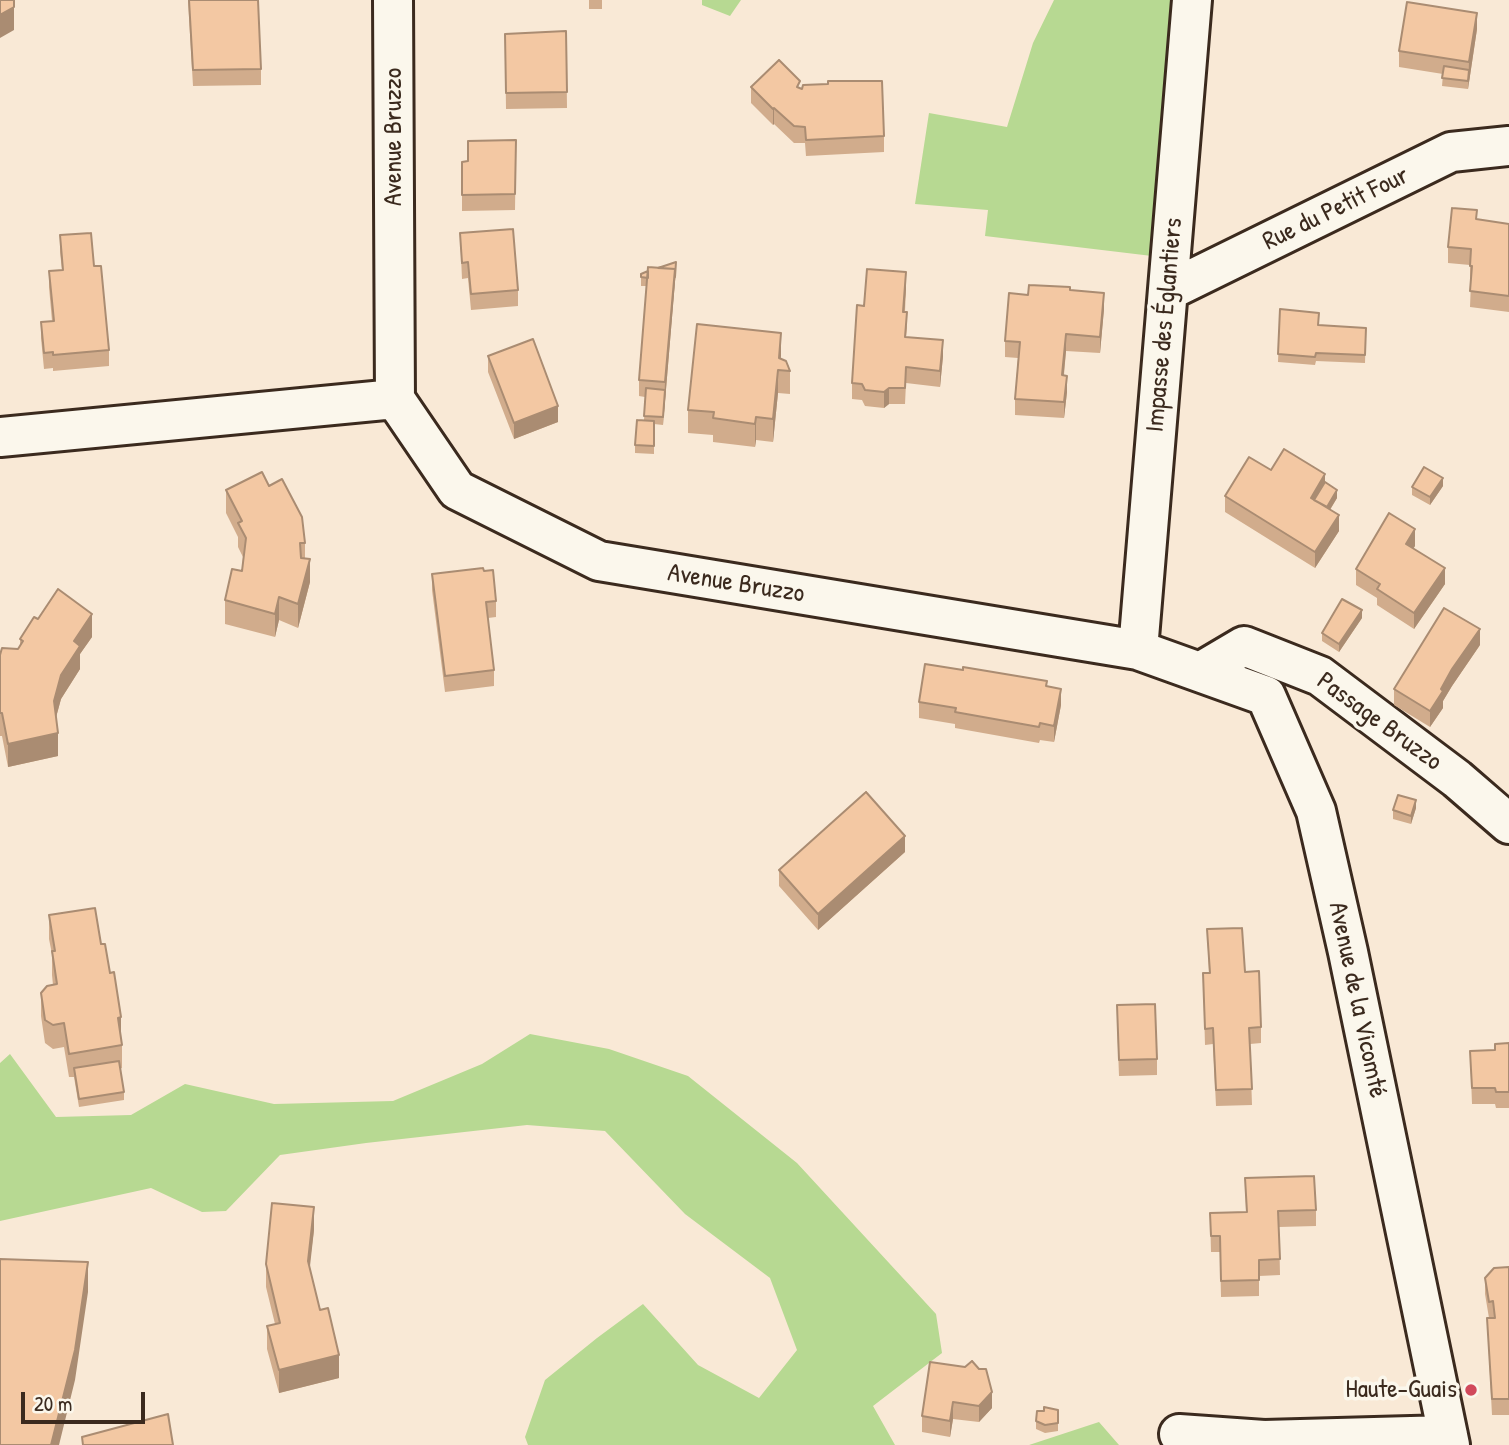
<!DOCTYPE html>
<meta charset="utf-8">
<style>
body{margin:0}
#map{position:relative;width:1509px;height:1445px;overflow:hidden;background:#f9e9d6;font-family:"Patrick Hand",sans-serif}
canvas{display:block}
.scale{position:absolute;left:21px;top:1392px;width:124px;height:32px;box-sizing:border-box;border:4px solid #3b2a1e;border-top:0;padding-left:9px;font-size:21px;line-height:24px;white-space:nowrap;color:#3b2a1e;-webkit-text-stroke:5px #fbf7ec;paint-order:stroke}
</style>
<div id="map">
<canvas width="1509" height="1445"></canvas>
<div class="scale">20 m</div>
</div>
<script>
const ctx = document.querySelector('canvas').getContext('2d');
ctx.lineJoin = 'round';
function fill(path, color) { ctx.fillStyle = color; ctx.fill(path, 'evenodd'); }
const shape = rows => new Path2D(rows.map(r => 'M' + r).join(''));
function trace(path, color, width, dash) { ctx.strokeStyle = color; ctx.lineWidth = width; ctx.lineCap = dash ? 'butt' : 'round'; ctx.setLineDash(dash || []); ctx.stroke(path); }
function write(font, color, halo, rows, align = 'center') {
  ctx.font = font + ' "Patrick Hand",sans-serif'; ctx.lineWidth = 7; ctx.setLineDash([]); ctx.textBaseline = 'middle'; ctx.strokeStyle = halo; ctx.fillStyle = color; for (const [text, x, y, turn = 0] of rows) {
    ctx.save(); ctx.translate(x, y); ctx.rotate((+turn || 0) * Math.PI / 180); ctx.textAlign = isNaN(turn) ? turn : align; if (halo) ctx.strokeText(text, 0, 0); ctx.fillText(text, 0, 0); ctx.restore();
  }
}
fill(shape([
 [702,0,741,0,730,16,702,5],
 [1054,0,1174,0,1152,256,985,236,988,210,915,204,929,113,1007,127,1033,43],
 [530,1034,609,1049,688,1076,797,1163,936,1314,942,1353,873,1406,895,1445,528,1445,525,1437,545,1380,597,1338,643,1304,698,1365,759,1398,797,1350,770,1278,685,1214,605,1131,527,1125,366,1143,280,1155,226,1211,202,1212,151,1188,0,1221,0,1063,10,1054,56,1117,131,1115,185,1084,274,1104,393,1101,482,1064],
 [1099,1422,1119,1445,1029,1445]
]), '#b7d992');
const minor = shape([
 [393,0,395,399,457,490,599,561,1138,650,1266,696,1316,811,1348,952,1450,1445],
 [1168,291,1451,152,1509,146],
 [0,437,395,399],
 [1138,650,1192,0],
 [1200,672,1244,646,1320,676,1457,779,1509,824],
 [1179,1434,1264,1440,1448,1435]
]);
trace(minor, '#3b2a1e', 44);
trace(minor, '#fbf7ec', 38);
fill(shape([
 [188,0,261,69,261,85,193,86],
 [589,0,602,0,602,9,589,9],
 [1477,29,1468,89,1442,86,1443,74,1399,67,1399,51],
 [566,31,567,108,506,109,505,34],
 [751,87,800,88,884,136,884,152,806,156,805,143,794,143,774,124,773,125,751,103],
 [516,140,515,210,462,211,462,162,468,162],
 [1477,219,1509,224,1509,312,1470,307,1471,282,1470,282,1470,265,1448,263,1448,247],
 [460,233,518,290,518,306,471,310,468,278,462,279],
 [60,235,94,266,109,350,109,366,53,371,53,368,44,369,41,338,41,322,52,321,49,287,49,271,62,270,60,252],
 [676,270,663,425,654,424,654,454,635,453,635,445,644,420,645,397,639,396,639,380,647,286,641,286,641,274],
 [906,288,905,312,907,328,906,337,943,356,940,387,906,383,905,404,889,404,884,408,865,406,862,400,852,399,852,383,864,306],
 [1070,290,1104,309,1100,353,1066,351,1064,375,1067,392,1064,418,1015,415,1015,399,1018,358,1005,357,1005,341,1028,295],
 [1280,309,1318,325,1366,328,1365,363,1316,361,1315,365,1278,362],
 [488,356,558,422,514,439,488,372],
 [781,359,790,371,790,394,778,393,773,442,756,440,755,447,713,442,713,435,688,433,688,410],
 [1271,470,1325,482,1337,498,1330,510,1339,531,1315,568,1225,512,1225,496],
 [269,486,305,543,305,558,310,582,298,628,279,620,275,637,225,624,225,600,242,571,243,557,238,547,238,537,226,513,226,490],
 [1443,486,1430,505,1412,495,1412,487],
 [1415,546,1413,549,1445,584,1414,629,1377,605,1377,598,1356,585,1356,569],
 [484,571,496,601,496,617,488,618,494,670,494,686,445,692,432,590,432,574],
 [1362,618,1339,652,1322,641,1322,633],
 [38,619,92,637,80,654,80,669,61,699,56,717,58,756,8,767,2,736,0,736,0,655,18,649,20,647,20,639],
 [1480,645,1452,686,1443,701,1443,708,1430,727,1394,705,1394,689],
 [1047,686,1061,705,1054,742,1040,740,1039,743,955,728,955,724,919,718,919,702],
 [1416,808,1411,824,1393,819,1393,810],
 [905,852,818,930,779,886,779,870],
 [49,915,101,944,122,1045,122,1068,120,1069,124,1092,124,1100,79,1107,74,1077,69,1077,64,1047,53,1049,45,1043,41,1016,41,993,53,985,52,975,52,954,49,939],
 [1207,929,1245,972,1261,1027,1261,1043,1250,1044,1252,1105,1216,1106,1213,1044,1205,1045,1203,973,1209,973],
 [1117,1021,1157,1059,1157,1075,1119,1076],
 [1509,1043,1509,1108,1496,1108,1495,1104,1472,1104,1470,1051,1495,1050],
 [1245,1178,1316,1210,1316,1226,1279,1227,1280,1275,1259,1276,1259,1296,1221,1297,1220,1252,1211,1252,1210,1213,1246,1212],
 [314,1230,309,1268,339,1378,279,1393,267,1349,267,1326,275,1324,266,1287,266,1264],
 [1509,1267,1509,1415,1492,1415,1487,1318,1493,1318,1489,1318,1485,1294,1485,1278],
 [930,1362,992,1408,979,1422,953,1419,950,1437,922,1432,922,1416],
 [1058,1410,1058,1431,1045,1433,1036,1429,1036,1421]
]), '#d1ac8c');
fill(shape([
 [14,0,14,30,0,38,0,15],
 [1477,13,1477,29,1468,89,1469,62],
 [774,108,774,124,773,125,773,109],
 [676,262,676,270,663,425,665,382],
 [906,272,906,288,903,328,903,312],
 [1104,293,1104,309,1100,353,1100,337],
 [781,333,781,356,780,370,779,358],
 [1066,334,1066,351,1062,391,1062,375],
 [943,340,943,356,940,387,940,371],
 [778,370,778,393,773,442,773,419],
 [1067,376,1067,392,1064,418,1064,402],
 [889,388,889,404,884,408,884,392],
 [558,406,558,422,514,439,514,423],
 [756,417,756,440,755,447,755,424],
 [1325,474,1325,490,1314,508,1311,498],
 [1443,478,1443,486,1430,505,1430,497],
 [1337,490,1337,498,1323,521,1323,513],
 [1339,515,1339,531,1315,568,1315,552],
 [1415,529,1415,546,1406,560,1406,544],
 [310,559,310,582,298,628,298,604],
 [1445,568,1445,584,1414,629,1414,613],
 [279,597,279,620,275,637,275,614],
 [1362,610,1362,618,1339,652,1339,644],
 [92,614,92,637,80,654,80,669,61,699,54,725,54,701,61,675,74,641],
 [1480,629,1480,645,1452,686,1443,701,1443,708,1430,727,1430,711,1441,689,1452,669],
 [1061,689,1061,705,1054,742,1054,726],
 [58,733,58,756,8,767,8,744],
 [1416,800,1416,808,1411,824,1411,816],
 [905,836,905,852,818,930,818,914],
 [121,1017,121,1041,118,1018],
 [314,1207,314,1230,308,1284,308,1261],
 [88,1262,88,1292,75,1380,59,1445,51,1445],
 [339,1355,339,1378,279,1393,279,1370],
 [992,1392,992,1408,979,1422,979,1406],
 [953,1402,953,1419,950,1437,950,1421]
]), '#aa8c72');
const building = shape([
 [0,0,14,0,14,7,0,15,0,0],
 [189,0,258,0,261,69,193,70,189,0],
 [1407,2,1477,13,1469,62,1399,51,1407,2],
 [566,31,567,92,506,93,505,34,566,31],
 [779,60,800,81,797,87,802,89,803,85,828,84,828,81,882,81,884,136,806,140,805,127,794,126,774,108,773,109,751,87,779,60],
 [1444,66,1469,70,1468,81,1442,78,1444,66],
 [516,140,515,194,462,195,462,162,468,161,468,141,516,140],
 [1452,208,1477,210,1476,219,1509,224,1509,296,1470,291,1472,266,1470,266,1471,249,1448,247,1452,208],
 [513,229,518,290,471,294,468,262,462,263,460,233,513,229],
 [91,233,94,266,101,266,109,350,53,355,53,352,44,353,41,322,54,321,49,271,63,270,60,235,91,233],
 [676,262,675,277,675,269,658,268,676,262],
 [648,267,675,269,665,382,639,380,648,267],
 [867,269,906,272,903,312,907,312,905,337,943,340,940,371,906,367,905,388,889,388,884,392,865,390,862,384,852,383,857,305,864,306,867,269],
 [648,271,648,278,641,277,641,274,648,271],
 [1029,285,1070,287,1070,290,1104,293,1100,337,1066,334,1062,375,1067,376,1064,402,1015,399,1020,342,1005,341,1009,293,1028,295,1029,285],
 [1280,309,1319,313,1318,325,1366,328,1365,355,1316,353,1315,357,1278,354,1280,309],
 [697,324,781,333,779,358,786,361,790,371,778,370,773,419,756,417,755,424,713,418,714,412,688,410,697,324],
 [533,339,558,406,514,423,488,356,533,339],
 [646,388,665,390,663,417,644,416,646,388],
 [637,420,654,421,654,446,635,445,637,420],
 [1284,449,1325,474,1311,498,1339,515,1315,552,1225,496,1249,457,1271,470,1284,449],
 [1424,467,1443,478,1430,497,1412,487,1424,467],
 [262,472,269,486,282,479,302,517,305,543,300,543,301,558,310,559,298,604,279,597,275,614,225,600,232,569,242,571,246,538,238,523,242,521,226,490,262,472],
 [1325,482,1337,490,1327,507,1314,500,1325,482],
 [1389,513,1415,529,1406,544,1445,568,1414,613,1377,589,1380,584,1356,569,1389,513],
 [483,568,484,571,493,570,496,601,486,602,494,670,445,676,432,574,483,568],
 [58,589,92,614,74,641,80,646,61,675,54,701,58,733,8,744,2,713,0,713,0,655,2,648,18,649,23,641,20,639,34,617,38,619,58,589],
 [1342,599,1362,610,1339,644,1322,633,1342,599],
 [1444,608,1480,629,1452,669,1441,689,1443,691,1430,711,1394,689,1444,608],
 [925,664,963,670,963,667,1047,681,1046,686,1061,689,1054,726,1040,723,1039,727,955,712,956,708,919,702,925,664],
 [866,792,905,836,818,914,779,870,866,792],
 [1398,795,1416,800,1411,816,1393,810,1398,795],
 [95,908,101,944,105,944,110,973,114,972,121,1017,118,1018,122,1045,69,1054,64,1023,53,1025,45,1020,41,993,47,986,57,984,52,951,55,951,49,915,95,908],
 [1242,928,1245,972,1259,971,1261,1027,1249,1028,1252,1089,1216,1090,1213,1028,1205,1029,1203,973,1210,973,1207,929,1242,928],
 [1155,1004,1157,1059,1119,1060,1117,1005,1155,1004],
 [1509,1043,1509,1092,1496,1092,1495,1088,1472,1088,1470,1051,1495,1050,1495,1044,1509,1043],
 [119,1061,124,1092,79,1099,74,1068,119,1061],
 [1314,1176,1316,1210,1278,1211,1280,1259,1259,1260,1259,1280,1221,1281,1220,1236,1211,1236,1210,1213,1247,1212,1245,1178,1314,1176],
 [272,1203,314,1207,308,1261,320,1310,328,1308,339,1355,279,1370,267,1326,280,1323,266,1264,272,1203],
 [0,1259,88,1262,75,1350,51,1445,0,1445,0,1259],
 [1509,1267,1509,1399,1492,1399,1487,1318,1495,1318,1493,1301,1489,1302,1485,1278,1494,1268,1509,1267],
 [972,1361,979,1369,986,1369,992,1392,979,1406,953,1402,950,1421,922,1416,930,1362,965,1367,972,1361],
 [1044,1407,1058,1410,1058,1423,1045,1425,1036,1421,1037,1411,1044,1411,1044,1407],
 [168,1414,173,1445,83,1445,82,1437,168,1414]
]);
fill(building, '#f3c8a3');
trace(building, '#aa8c72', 2);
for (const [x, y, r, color] of [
 [1471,1390,7,"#d1495b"]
]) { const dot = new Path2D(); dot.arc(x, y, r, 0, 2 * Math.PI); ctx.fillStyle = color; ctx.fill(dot); trace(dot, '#fbf7ec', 2.5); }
write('26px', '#3b2a1e', '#fbf7ec', [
 ["Avenue Bruzzo",394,137,-90],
 ["Rue du Petit Four",1336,209,-26],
 ["Impasse des Églantiers",1165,325,-85],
 ["Avenue Bruzzo",736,584,9],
 ["Passage Bruzzo",1379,722,36],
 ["Avenue de la Vicomté",1357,1000,78]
]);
write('26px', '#3b2a1e', '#fbf7ec', [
 ["Haute-Guais",1457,1390]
], 'right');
</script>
